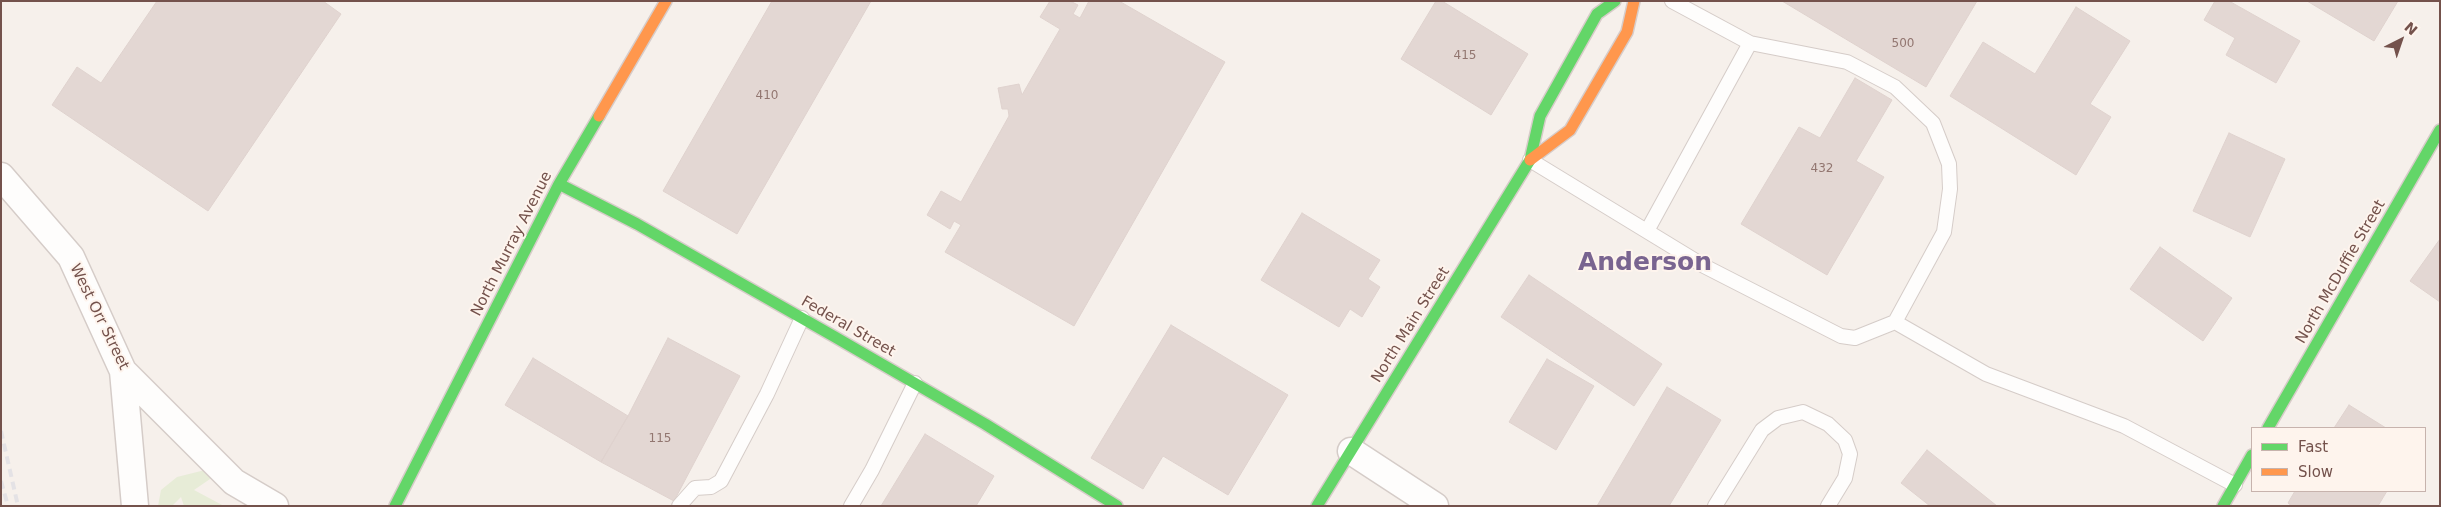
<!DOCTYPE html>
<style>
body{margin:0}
#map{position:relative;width:2441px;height:507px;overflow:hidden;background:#f6f0eb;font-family:"DejaVu Sans",sans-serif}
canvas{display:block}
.frame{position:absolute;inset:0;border:2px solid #74524c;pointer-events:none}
.legend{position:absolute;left:2251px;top:427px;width:175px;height:65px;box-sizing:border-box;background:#fef4ed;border:1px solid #c7b3ad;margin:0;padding:6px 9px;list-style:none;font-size:15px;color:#74524c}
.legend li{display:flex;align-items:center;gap:10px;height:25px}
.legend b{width:25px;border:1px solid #c7b3ad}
.north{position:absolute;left:2376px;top:15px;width:50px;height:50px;-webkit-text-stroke:4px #fef4ed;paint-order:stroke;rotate:41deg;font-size:14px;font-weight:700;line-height:20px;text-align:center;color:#74524c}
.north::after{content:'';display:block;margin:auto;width:18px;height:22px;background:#74524c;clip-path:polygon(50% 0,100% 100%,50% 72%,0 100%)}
</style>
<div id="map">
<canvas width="2441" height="507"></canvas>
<div class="frame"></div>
<ul class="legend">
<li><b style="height:6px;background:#63d668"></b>Fast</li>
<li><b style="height:6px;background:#ff974d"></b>Slow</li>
</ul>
<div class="north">N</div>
</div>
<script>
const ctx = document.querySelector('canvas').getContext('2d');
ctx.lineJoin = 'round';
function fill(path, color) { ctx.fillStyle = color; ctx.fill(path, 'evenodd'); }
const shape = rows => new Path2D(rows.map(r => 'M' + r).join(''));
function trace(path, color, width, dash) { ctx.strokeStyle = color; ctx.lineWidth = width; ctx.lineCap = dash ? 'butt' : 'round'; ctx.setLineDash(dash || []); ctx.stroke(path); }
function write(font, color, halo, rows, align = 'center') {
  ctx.font = font + ' "DejaVu Sans",sans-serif'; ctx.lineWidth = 4; ctx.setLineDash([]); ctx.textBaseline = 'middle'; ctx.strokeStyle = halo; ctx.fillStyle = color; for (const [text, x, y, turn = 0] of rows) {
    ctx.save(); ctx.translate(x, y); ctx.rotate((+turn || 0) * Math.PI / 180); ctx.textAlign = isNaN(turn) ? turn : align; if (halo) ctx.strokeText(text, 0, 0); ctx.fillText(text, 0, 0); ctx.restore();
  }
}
fill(shape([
 [205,470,213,477,194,490,224,506,184,506,181,497,172,506,158,506,161,490,177,477]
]), '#e7ecd7');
const building = shape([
 [157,1,323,1,341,14,208,211,52,105,77,67,101,83,157,1],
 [772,1,871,1,737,234,663,191,772,1],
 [1050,1,1070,1,1078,5,1073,14,1080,18,1089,1,1119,1,1225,62,1074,326,945,252,961,225,954,221,950,229,927,215,941,191,961,202,1009,116,1008,109,1002,109,998,88,1019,84,1022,95,1060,29,1040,17,1050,1],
 [1436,1,1442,1,1528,54,1491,115,1401,59,1436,1],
 [1782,1,1977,1,1926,87,1782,1],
 [2215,1,2229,1,2300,41,2276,83,2226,55,2235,38,2204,20,2215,1],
 [2307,1,2398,1,2374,41,2307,1],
 [2076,7,2130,41,2090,104,2111,117,2076,175,1950,96,1983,42,2035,74,2076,7],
 [1855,78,1892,100,1856,161,1884,177,1827,275,1741,224,1799,127,1820,138,1855,78],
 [2229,133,2285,159,2250,237,2193,211,2229,133],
 [1302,213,1380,260,1368,279,1380,287,1362,317,1350,309,1339,327,1261,280,1302,213],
 [2440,239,2440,302,2410,281,2440,239],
 [2160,247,2232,298,2203,341,2130,289,2160,247],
 [1529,275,1662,364,1634,406,1501,317,1529,275],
 [1171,325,1288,395,1228,495,1163,456,1143,489,1091,458,1171,325],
 [668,338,740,376,674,501,601,462,628,416,668,338],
 [533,358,628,416,601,462,505,405,533,358],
 [1547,359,1594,386,1556,450,1509,422,1547,359],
 [1667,387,1721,420,1669,506,1597,506,1667,387],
 [2349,405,2386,428,2334,428,2349,405],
 [925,434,994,476,976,506,881,506,925,434],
 [1927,450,1997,506,1930,506,1901,483,1927,450],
 [2295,491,2387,491,2378,506,2292,506,2288,503,2295,491]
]);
fill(building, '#e3d7d3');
trace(building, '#dfd2ce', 1);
const lane = shape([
 [1672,1,1750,43],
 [1530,160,1704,266,1841,336,1855,338,1895,322,1986,374,2124,426,2235,485],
 [1647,231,1750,43,1847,62,1895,87,1933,123,1949,164,1950,189,1944,232,1895,322],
 [679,506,695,488,711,487,721,481,767,394,802,318],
 [851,506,872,470,915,383],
 [1715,506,1762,430,1778,418,1803,412,1828,424,1845,440,1850,454,1845,478,1828,506]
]);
const street = shape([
 [1,176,71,257,123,371,234,482,275,506],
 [123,371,135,506],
 [1351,451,1435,506]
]);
const fast = shape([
 [559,184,637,224,835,337,985,424,1117,506],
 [2268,428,2440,130],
 [395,506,559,184,599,116],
 [1317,506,1530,160,1540,116,1597,14,1615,1],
 [2223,506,2252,455]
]);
const slow = shape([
 [599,116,666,1],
 [1530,160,1570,130,1627,32,1634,1]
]);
trace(lane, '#d5ccc8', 16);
trace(street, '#d5ccc8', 29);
trace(fast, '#d7ccc9', 14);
trace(slow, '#d7ccc9', 14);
trace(lane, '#fefdfc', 14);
trace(street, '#fefdfc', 26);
trace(fast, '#63d668', 11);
trace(slow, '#ff974d', 11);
trace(shape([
 [1,431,18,506],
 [1,481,8,506]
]), '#e4e2e5', 4, [8, 5]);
write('12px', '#927670', null, [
 ["500",1903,44],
 ["415",1465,56],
 ["410",767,96],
 ["432",1822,169],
 ["115",660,439]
]);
write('15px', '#74524c', '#fef4ed', [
 ["North Murray Avenue",512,244,-63],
 ["North McDuffie Street",2341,272,-60],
 ["West Orr Street",99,317,64],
 ["North Main Street",1411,325,-58],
 ["Federal Street",848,327,30]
]);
write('bold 25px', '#796490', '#fef4ed', [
 ["Anderson",1645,263]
]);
</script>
